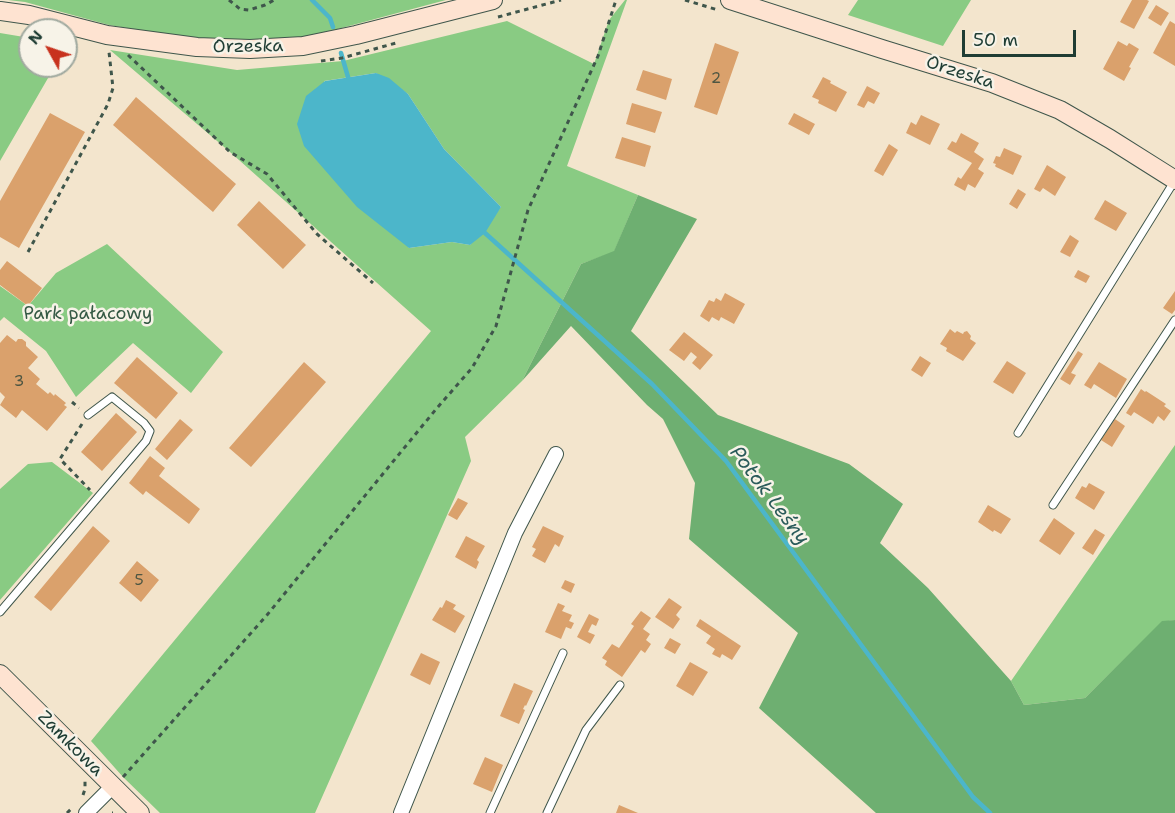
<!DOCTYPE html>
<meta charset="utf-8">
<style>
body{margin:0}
#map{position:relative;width:1175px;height:813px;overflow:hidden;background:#f3e5cd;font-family:"Shantell Sans",sans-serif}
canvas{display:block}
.north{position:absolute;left:18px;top:18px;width:60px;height:60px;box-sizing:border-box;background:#f7f3e8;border:2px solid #a1aaa0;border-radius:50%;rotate:310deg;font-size:16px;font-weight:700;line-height:24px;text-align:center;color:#1f3d34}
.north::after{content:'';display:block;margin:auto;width:21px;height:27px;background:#c8321e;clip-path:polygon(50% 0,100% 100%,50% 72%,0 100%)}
.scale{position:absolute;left:962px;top:30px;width:114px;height:27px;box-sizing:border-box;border:3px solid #1f3d34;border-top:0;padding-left:8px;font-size:18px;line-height:21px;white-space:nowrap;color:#1f3d34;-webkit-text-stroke:4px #f7f3e8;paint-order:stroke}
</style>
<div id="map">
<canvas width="1175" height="813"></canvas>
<div class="north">N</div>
<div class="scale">50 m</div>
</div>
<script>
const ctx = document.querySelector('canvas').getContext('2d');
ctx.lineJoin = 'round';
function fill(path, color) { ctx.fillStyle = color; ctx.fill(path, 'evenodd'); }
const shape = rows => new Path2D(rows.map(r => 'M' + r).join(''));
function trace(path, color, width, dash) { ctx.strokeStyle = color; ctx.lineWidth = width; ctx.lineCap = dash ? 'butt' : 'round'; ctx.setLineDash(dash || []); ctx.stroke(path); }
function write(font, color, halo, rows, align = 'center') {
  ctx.font = font + ' "Shantell Sans",sans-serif'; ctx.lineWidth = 5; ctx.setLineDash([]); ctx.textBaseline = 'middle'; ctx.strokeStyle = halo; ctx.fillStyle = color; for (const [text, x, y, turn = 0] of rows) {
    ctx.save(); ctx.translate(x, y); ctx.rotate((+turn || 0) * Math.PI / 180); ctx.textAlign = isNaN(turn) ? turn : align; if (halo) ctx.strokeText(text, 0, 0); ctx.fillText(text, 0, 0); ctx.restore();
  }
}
fill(shape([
 [8,0,446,0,334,30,297,38,226,40,194,39,109,25,25,2],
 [625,0,627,0,567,166,638,195,614,252,581,264,522,381,465,437,471,461,315,813,160,813,123,777,91,741,431,331,230,152,110,50,237,70,343,61,507,21,594,64,609,20],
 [376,73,408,94,444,149,501,207,470,245,452,242,409,248,324,81],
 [858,0,971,0,943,46,848,15],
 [0,33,30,38,30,66,55,66,0,161],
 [107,244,223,352,191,393,133,343,76,397,46,351,4,317,0,321,0,286,28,306,56,273],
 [1175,445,1175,620,1162,622,1085,698,1024,705,1011,681],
 [52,462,93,493,0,600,0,489,28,464]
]), '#89cb83');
fill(shape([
 [638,195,697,219,631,331,718,415,849,464,903,504,880,543,928,588,1011,681,1024,705,1085,698,1162,621,1175,620,1175,813,876,813,759,708,798,633,689,539,695,483,663,419,647,405,571,326,522,381,581,264,614,251]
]), '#6eaf71');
fill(shape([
 [376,73,389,78,408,94,444,149,501,207,485,233,470,245,452,242,409,248,357,207,304,146,297,124,306,96,325,81]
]), '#4cb6ca');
trace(shape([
 [312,0,330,18,333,27],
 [341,53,348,77],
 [485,233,652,384,726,461,973,797,990,813]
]), '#4cb6ca', 4.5);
fill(shape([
 [1132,0,1147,0,1149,1,1134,29,1120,22],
 [1156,5,1169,13,1161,26,1148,18],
 [1170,21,1175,24,1175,66,1153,53],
 [1118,41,1127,46,1129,43,1139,49,1129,67,1131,68,1124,81,1103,69],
 [715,43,739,52,717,115,694,107],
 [643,70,672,79,666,100,636,90],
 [823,77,831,81,830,83,847,92,836,112,818,103,819,100,812,97],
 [867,86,880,93,874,104,868,101,864,108,857,105],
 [136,97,236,184,213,212,113,125],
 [632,103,662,112,655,133,626,124],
 [50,113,85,132,19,248,0,237,0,201],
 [794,113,815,124,809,135,788,124],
 [921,115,940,124,930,145,906,133,911,122,916,125],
 [961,133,979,143,974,152,984,159,978,169,984,173,975,188,968,184,965,191,954,185,958,177,961,179,972,163,947,149,952,141,956,143],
 [622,137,651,146,645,167,615,158],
 [889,144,898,150,883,176,874,171],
 [1004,148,1022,156,1013,175,996,167,995,166,996,164,993,163,996,156,1000,157],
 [1047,165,1066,177,1055,196,1043,188,1040,192,1034,189],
 [1018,189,1026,194,1017,209,1009,204],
 [1105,200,1127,213,1116,231,1094,219],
 [259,201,306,245,283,269,237,225],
 [1070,235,1079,241,1070,257,1060,252],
 [7,261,42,288,28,306,0,285,0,270],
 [1078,270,1090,276,1086,283,1074,277],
 [1175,291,1175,310,1172,314,1163,308],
 [725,293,745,304,734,324,721,317,719,321,712,317,709,322,700,316,709,300,714,302,716,298,721,301],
 [950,329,955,333,957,331,963,334,964,332,967,331,971,336,970,339,976,343,963,361,946,351,947,348,940,344],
 [684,332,713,355,700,370,692,363,697,357,691,352,684,361,669,350],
 [7,335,16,342,18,339,22,339,26,342,26,346,38,357,28,368,40,379,36,384,48,394,50,392,54,396,55,394,66,403,64,405,67,407,47,431,22,410,16,418,0,405,5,397,0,392,0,343],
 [1078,351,1083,354,1071,373,1076,375,1070,385,1060,379],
 [920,356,931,363,922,377,911,370],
 [137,357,178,393,156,419,114,383],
 [1007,361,1026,373,1013,394,993,382],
 [304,362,326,382,251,467,229,448],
 [1099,362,1127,379,1116,398,1094,384,1091,389,1084,385],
 [1141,389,1145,392,1146,391,1166,404,1164,406,1171,411,1164,421,1158,416,1153,424,1134,412,1131,416,1126,413],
 [116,413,137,432,102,471,81,452],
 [180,419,193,430,167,460,155,449],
 [1115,419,1125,426,1112,447,1101,440],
 [150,456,165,468,159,476,200,509,189,524,146,491,143,495,129,483],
 [1089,483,1105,492,1094,510,1075,498,1082,486,1086,488],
 [458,498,468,503,457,520,448,515],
 [988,505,1011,519,1001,534,994,530,993,532,978,522],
 [1054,518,1075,533,1060,555,1039,541],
 [93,526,110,541,51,611,34,597],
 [543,526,564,536,559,547,555,544,545,563,532,556,536,549,532,547],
 [1095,529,1105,535,1093,555,1082,548],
 [466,536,485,546,477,560,479,562,476,569,455,557],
 [137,561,159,580,141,602,119,583],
 [565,580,575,584,571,593,561,588],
 [669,598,682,607,676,615,680,619,673,629,655,617],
 [446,600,456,605,453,609,465,616,455,633,432,620,440,607,442,608],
 [558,603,565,606,562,611,572,615,569,621,574,623,571,629,566,627,561,639,545,632],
 [641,611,651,618,643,629,650,634,646,640,651,644,645,653,641,650,622,677,605,665,607,661,602,658,612,644,619,648,634,626,631,624],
 [589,614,599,619,596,626,592,624,588,632,595,635,590,644,577,637],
 [700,619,741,646,732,660,722,654,720,658,712,654,715,649,706,643,711,636,696,626],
 [670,638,681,644,675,654,664,648],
 [421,653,440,662,430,685,410,675],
 [690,662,708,672,693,696,676,686],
 [514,683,533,691,526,706,525,705,523,709,525,710,519,724,500,716],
 [485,757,503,765,492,792,473,784],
 [619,805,638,813,616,813]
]), '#daa16c');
const lane = shape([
 [1018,433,1175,180],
 [1053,505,1175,320],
 [0,612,146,441,150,431,144,423,112,397,88,415],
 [490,813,563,653],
 [547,813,586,730,620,685]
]);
const street = shape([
 [86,813,113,786],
 [401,813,515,533,556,454]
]);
const secondary = shape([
 [730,0,882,49,992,83,1060,110,1110,139,1175,180],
 [0,11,29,15,107,35,197,47,250,49,303,46,356,35,493,0],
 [0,674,140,813]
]);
trace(lane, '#3f564b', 9);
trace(street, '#3f564b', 16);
trace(secondary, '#3f564b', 20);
trace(shape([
 [229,0,240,9,249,10,265,5,274,0],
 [685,0,718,10],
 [498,17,561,0],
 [128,55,230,152,267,174,317,234,373,283],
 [321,61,342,58,396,43],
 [28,252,108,104,113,88,109,52],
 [72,402,79,408],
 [82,424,60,459,90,490],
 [123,777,267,615,437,408,472,368,496,326,528,210,598,56,616,0],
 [83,795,85,789,85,781],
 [67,813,73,807],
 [112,813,113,813]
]), '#3f564b', 3, [4.5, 4.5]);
trace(lane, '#fff', 7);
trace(street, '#fff', 14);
trace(secondary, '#fee3d1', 18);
write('15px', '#4e5642', null, [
 ["2",716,79],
 ["3",19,382],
 ["5",139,581]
]);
write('18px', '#1f3d34', '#f7f3e8', [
 ["Orzeska",248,47,-1],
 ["Orzeska",960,73,18],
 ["Zamkowa",70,744,45]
]);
write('18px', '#345944', '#f7f3e8', [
 ["Park pałacowy",88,314]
]);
write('italic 20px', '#2a5b5a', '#f7f3e8', [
 ["Potok Leśny",769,496,53]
]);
</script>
